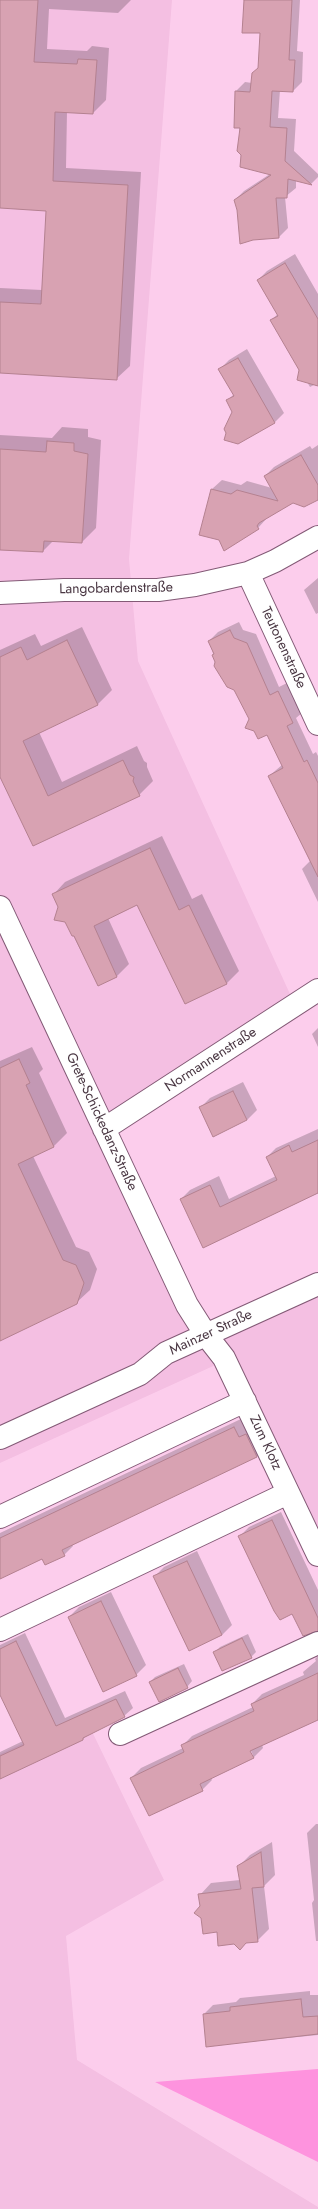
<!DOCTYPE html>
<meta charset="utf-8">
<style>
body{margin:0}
canvas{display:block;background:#fccdec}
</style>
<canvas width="318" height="2209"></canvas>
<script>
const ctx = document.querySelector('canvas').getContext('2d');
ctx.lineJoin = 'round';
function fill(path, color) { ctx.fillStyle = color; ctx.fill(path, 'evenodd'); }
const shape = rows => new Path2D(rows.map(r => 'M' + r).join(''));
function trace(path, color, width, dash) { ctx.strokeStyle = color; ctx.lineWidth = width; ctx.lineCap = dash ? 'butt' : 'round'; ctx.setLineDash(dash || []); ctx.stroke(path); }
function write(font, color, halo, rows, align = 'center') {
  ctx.font = font + ' Jost,sans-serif'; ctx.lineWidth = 3; ctx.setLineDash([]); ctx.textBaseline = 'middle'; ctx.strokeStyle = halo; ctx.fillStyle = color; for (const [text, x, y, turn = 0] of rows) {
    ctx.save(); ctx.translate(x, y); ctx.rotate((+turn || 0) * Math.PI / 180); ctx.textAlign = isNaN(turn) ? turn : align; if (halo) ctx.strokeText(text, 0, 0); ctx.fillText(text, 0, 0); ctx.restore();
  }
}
fill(shape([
 [0,0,172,0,129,559,138,661,295,1005,104,1129,206,1335,318,1284,318,1568,222,1362,0,1463],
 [84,1715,164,1880,66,1936,77,2060,318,2207,318,2209,0,2209,0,1754]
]), '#f4bfe2');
fill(shape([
 [318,2069,318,2162,155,2082]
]), '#fe93de');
fill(shape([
 [0,0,131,0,118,13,49,9,47,49,87,51,92,46,109,48,106,100,93,113,67,112,66,168,141,172,130,366,116,379,0,372,0,288,42,290,47,210,0,207],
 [245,0,300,0,297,51,303,52,302,82,293,91,280,90,278,118,296,119,294,151,318,174,318,177,311,184,296,180,296,188,285,197,288,228,279,237,238,210,235,200,244,191,270,174,242,155,236,91,245,82,252,83,259,68,261,32],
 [295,254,318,294,318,383,310,387,271,320,278,314,258,280,267,271],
 [247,349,284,413,275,422,238,443,233,412,227,401,234,394,220,369,229,360],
 [62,427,88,429,88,437,101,440,96,528,82,542,53,541,43,551,0,549,0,435,52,438],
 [318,445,318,498,293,502,267,518,258,528,212,489,222,480,241,485,247,481,272,488,265,476,274,467,310,446,312,449],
 [318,578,318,613,316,614,304,590],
 [239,622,243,630,256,634,279,687,287,683,302,713,296,718,313,754,316,752,318,756,318,902,302,869,311,860,269,776,282,765,268,734,250,719,235,689,216,662,209,641,218,632],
 [82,627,112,690,98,704,39,732,62,782,137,746,144,761,147,763,147,767,153,781,139,795,34,845,0,774,0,650,35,634,41,646],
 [162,836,192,899,202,894,239,971,227,983,186,1003,138,904,108,918,129,964,117,976,98,985,53,895,65,882],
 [318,1028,318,1047,312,1034],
 [32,1047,43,1069,39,1073,67,1133,54,1146,33,1156,76,1247,89,1252,97,1269,90,1290,76,1303,0,1340,0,1061],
 [243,1082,257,1110,247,1120,200,1108,210,1098],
 [318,1129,318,1193,204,1247,181,1199,190,1190,219,1176,229,1199,276,1176,267,1157,276,1148],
 [243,1418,266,1447,257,1456,72,1544,73,1546,64,1555,43,1557,0,1578,0,1533],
 [281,1512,318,1590,318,1630,293,1613,240,1536,249,1527],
 [197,1551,232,1625,222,1635,189,1650,154,1577,164,1567],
 [111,1592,146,1665,136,1675,69,1617,79,1607],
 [25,1633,65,1718,125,1691,133,1708,124,1716,87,1735,83,1739,0,1778,0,1752,23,1741,0,1692,0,1645],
 [248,1634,256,1652,251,1657,214,1653,220,1647],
 [318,1656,318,1718,262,1745,263,1748,253,1758,211,1778,212,1780,202,1790,131,1778,141,1768,183,1748,182,1746,192,1736,253,1707,252,1704,262,1694,304,1675,303,1672,316,1661,315,1659],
 [249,1747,253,1755,251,1755],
 [184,1664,192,1681,187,1687,150,1682,155,1677],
 [316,1824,318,1824,318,1941,316,1941,312,1903,314,1900,307,1833],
 [272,1842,275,1875,264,1886,269,1929,257,1941,217,1931,201,1907,200,1895,211,1883,240,1880,238,1867,250,1855],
 [310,1991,310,1995,318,1995,318,2035,207,2046,204,2014,213,2005,236,2002,240,1998]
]), '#0003');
const building = shape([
 [0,0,38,0,34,62,77,64,78,59,97,60,93,114,55,112,53,181,128,185,117,380,0,373,0,302,41,304,46,211,0,208,0,0],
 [244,0,292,0,289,60,295,60,293,92,272,91,270,127,287,128,285,161,312,185,288,179,287,198,276,198,279,238,253,240,240,244,237,210,234,200,271,175,240,167,241,155,237,151,240,128,234,128,235,91,250,92,252,73,258,68,260,33,242,33,244,0],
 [285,263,318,319,318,386,297,380,299,370,270,320,278,316,257,280,285,263],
 [238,358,275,423,238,444,224,440,226,433,224,429,232,412,226,400,234,396,218,369,238,358],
 [47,441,74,443,74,451,88,454,82,543,44,541,43,552,0,550,0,449,46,452,47,441],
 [301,455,318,485,318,500,304,507,293,503,259,523,257,526,259,529,224,551,219,540,199,535,211,489,231,494,237,490,278,501,264,476,301,455],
 [230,630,234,638,247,643,270,695,278,691,293,723,287,726,304,762,307,760,318,783,318,877,268,776,283,768,267,735,258,739,254,731,245,728,249,719,234,690,227,687,214,666,215,662,212,655,214,654,208,641,230,630],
 [67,640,98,705,23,741,48,796,123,760,130,775,134,777,133,781,140,796,33,846,0,777,0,657,21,647,27,660,67,640],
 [150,848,179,910,189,905,227,984,185,1004,137,905,94,926,117,977,98,986,74,936,72,936,65,922,54,920,58,907,52,894,150,848],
 [19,1059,30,1083,26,1085,54,1147,18,1164,63,1260,76,1265,84,1283,77,1304,0,1341,0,1068,19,1059],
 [233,1091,247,1120,213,1137,199,1107,233,1091],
 [318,1140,318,1193,203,1248,180,1199,210,1185,220,1207,277,1180,266,1157,289,1145,292,1152,318,1140],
 [234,1427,239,1437,246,1434,257,1457,62,1550,65,1556,45,1565,42,1559,0,1579,0,1538,234,1427],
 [272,1520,318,1618,318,1631,303,1636,292,1614,280,1620,274,1611,238,1536,272,1520],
 [187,1561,222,1635,189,1651,153,1576,187,1561],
 [101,1601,137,1676,103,1692,68,1617,101,1601],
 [242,1638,252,1658,222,1671,213,1652,242,1638],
 [16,1641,56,1726,116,1699,125,1717,83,1738,83,1740,0,1779,0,1756,24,1745,0,1695,0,1649,16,1641],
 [178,1668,188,1688,159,1702,149,1682,178,1668],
 [318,1673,318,1720,250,1751,254,1758,200,1784,203,1791,149,1816,130,1778,184,1752,181,1745,254,1711,251,1704,318,1673],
 [261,1852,264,1887,252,1888,258,1942,246,1943,240,1950,234,1944,218,1946,217,1932,203,1934,201,1918,194,1913,200,1906,198,1894,241,1889,237,1866,261,1852],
 [301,1999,303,2017,318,2016,318,2034,206,2047,203,2014,230,2011,230,2007,301,1999]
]);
fill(building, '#d8a2b2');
trace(building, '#b48190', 1);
const minor = shape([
 [248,573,318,724],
 [0,593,64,590,158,590,195,585,248,573,275,561,318,537],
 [0,907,187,1305,206,1335,224,1358,318,1555],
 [104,1129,318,990],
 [0,1438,140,1374,166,1353,318,1284],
 [0,1517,245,1401],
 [0,1630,288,1493],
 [120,1734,318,1643]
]);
trace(minor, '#835a76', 24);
trace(minor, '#fff', 22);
write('14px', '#493642', '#fefefe', [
 ["Langobardenstraße",116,589,-1],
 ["Teutonenstraße",283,648,65],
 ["Normannenstraße",211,1060,-33],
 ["Grete-Schickedanz-Straße",101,1122,65],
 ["Mainzer Straße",211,1333,-25],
 ["Zum Klotz",265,1443,65]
]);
</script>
